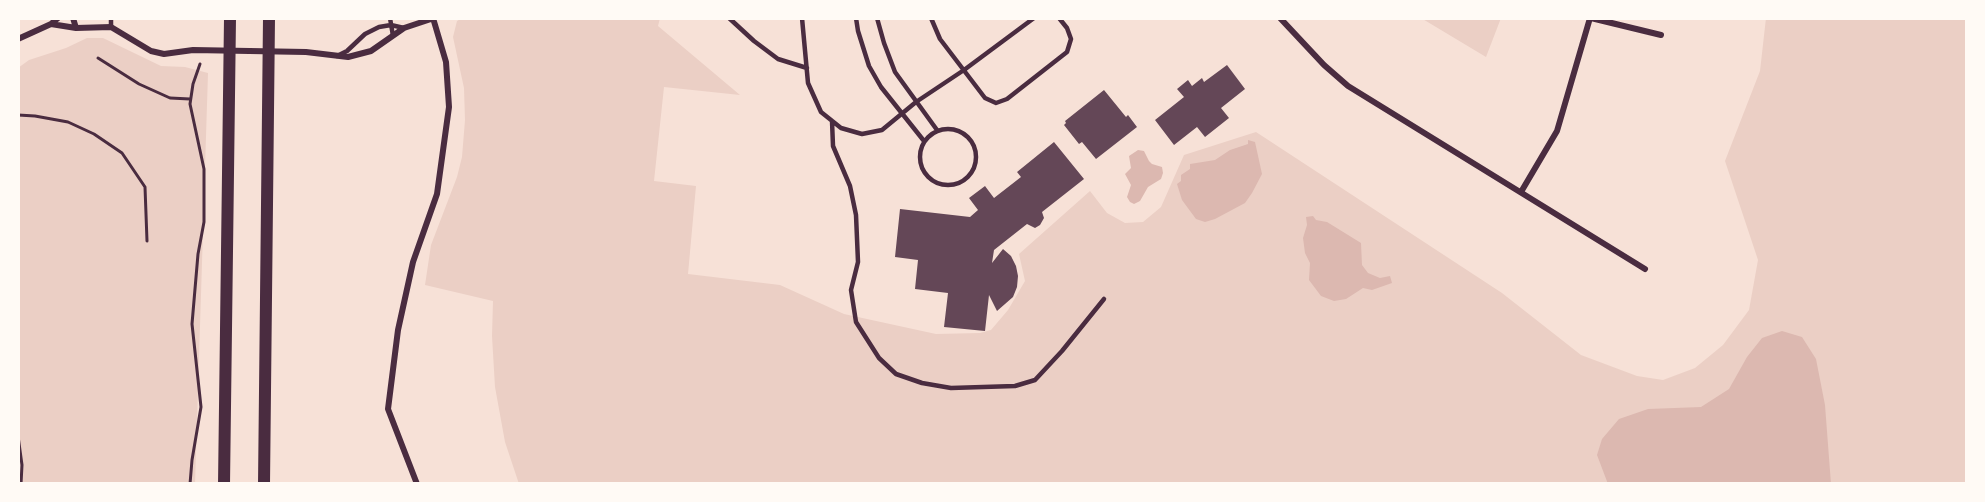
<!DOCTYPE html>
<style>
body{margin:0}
#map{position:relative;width:1985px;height:502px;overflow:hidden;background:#f7e1d7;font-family:Cabin,sans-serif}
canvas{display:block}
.frame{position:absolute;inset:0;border:20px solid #fffaf5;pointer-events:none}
</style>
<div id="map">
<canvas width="1985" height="502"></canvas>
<div class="frame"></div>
</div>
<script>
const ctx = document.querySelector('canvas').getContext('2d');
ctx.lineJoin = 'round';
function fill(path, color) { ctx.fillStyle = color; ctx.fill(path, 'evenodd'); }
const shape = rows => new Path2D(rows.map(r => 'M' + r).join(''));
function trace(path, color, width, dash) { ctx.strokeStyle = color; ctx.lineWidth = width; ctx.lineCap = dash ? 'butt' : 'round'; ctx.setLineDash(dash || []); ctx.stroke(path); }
fill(shape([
 [462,18,660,18,658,26,740,95,664,87,654,181,696,186,688,274,780,285,844,314,936,334,980,333,991,330,1008,310,1025,281,1019,254,1090,191,1107,213,1125,223,1143,222,1161,207,1184,155,1256,132,1502,293,1581,355,1637,376,1663,380,1695,368,1723,345,1749,310,1758,260,1725,161,1760,71,1766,18,1967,18,1967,484,519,484,505,442,495,387,492,336,493,301,425,285,431,245,457,177,462,157,465,120,464,88,453,37,457,21],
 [1421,18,1501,18,1486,57],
 [87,38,103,38,161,66,185,67,208,73,195,484,18,484,18,68,29,60,66,48]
]), '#ebcfc5');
fill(shape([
 [1248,140,1255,142,1262,174,1252,193,1245,203,1215,219,1205,222,1196,219,1182,200,1177,184,1181,181,1181,175,1190,169,1190,164,1215,160,1230,150,1248,144],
 [1138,150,1144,151,1149,161,1152,164,1162,167,1163,173,1161,179,1148,187,1140,201,1134,204,1130,202,1127,197,1131,185,1125,174,1131,168,1129,156],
 [1313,216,1316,220,1327,222,1361,243,1362,265,1368,273,1380,278,1390,276,1392,283,1372,290,1363,288,1346,299,1334,301,1321,296,1309,280,1310,263,1305,253,1303,238,1307,225,1306,217],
 [1782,331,1802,337,1816,359,1825,405,1831,484,1608,484,1597,455,1602,439,1619,419,1648,409,1701,407,1729,389,1747,357,1762,338]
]), '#dcb8b0');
fill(shape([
 [1227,65,1245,89,1221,108,1229,118,1205,137,1197,127,1174,145,1155,120,1184,97,1177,89,1188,80,1192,86,1202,78,1204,82],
 [1104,90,1126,117,1128,115,1137,127,1096,159,1082,142,1079,144,1064,125,1066,123,1065,121],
 [1054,142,1084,179,1042,212,1044,218,1040,225,1035,228,1027,224,994,250,992,263,1003,249,1011,256,1016,266,1018,276,1017,287,1013,297,997,311,989,295,985,331,944,327,948,293,915,289,918,260,895,257,900,209,970,217,978,210,969,198,985,186,994,198,1021,177,1017,172]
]), '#644757');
trace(shape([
 [98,58,139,84,170,98,190,99],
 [18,115,35,116,68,122,94,134,122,153,145,187,147,241],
 [18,436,22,465,21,484],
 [190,484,192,460,201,407,192,324,198,254,204,222,204,169,190,104,193,84,200,64]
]), '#4a2c40', 3);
trace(shape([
 [111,18,111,27],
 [390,18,393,36],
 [729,18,754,41,778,59,807,68],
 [802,18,808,83,821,112,841,128,862,134,882,130,916,102,964,70,1034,18],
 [856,18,858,31,869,66,881,87,924,141],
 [877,18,884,43,895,72,937,130],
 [931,18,940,39,985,98,996,103,1007,99,1067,52,1071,39,1067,28,1059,18],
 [337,56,347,51,365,34,379,27,391,25,404,28],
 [832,121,833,146,850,186,856,215,858,262,851,290,856,322,879,358,896,374,922,383,951,388,1015,386,1035,380,1062,351,1104,299],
 '920 157a28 28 0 1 1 56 0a28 28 0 1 1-56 0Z'
]), '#4a2c40', 4.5);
trace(shape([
 [73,18,76,28],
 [1280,18,1324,65,1348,86,1645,269],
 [1591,18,1661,35],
 [51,24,76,28,111,27,151,51,164,54,193,50,306,52,348,57,371,51,404,28,434,18],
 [18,39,51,24,58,18],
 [1521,192,1557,131,1590,18],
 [417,484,388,409,398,330,413,262,437,194,449,107,446,62,433,18]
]), '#4a2c40', 6);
trace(shape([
 [224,484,230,18],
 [264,484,269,18]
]), '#4a2c40', 12);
</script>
